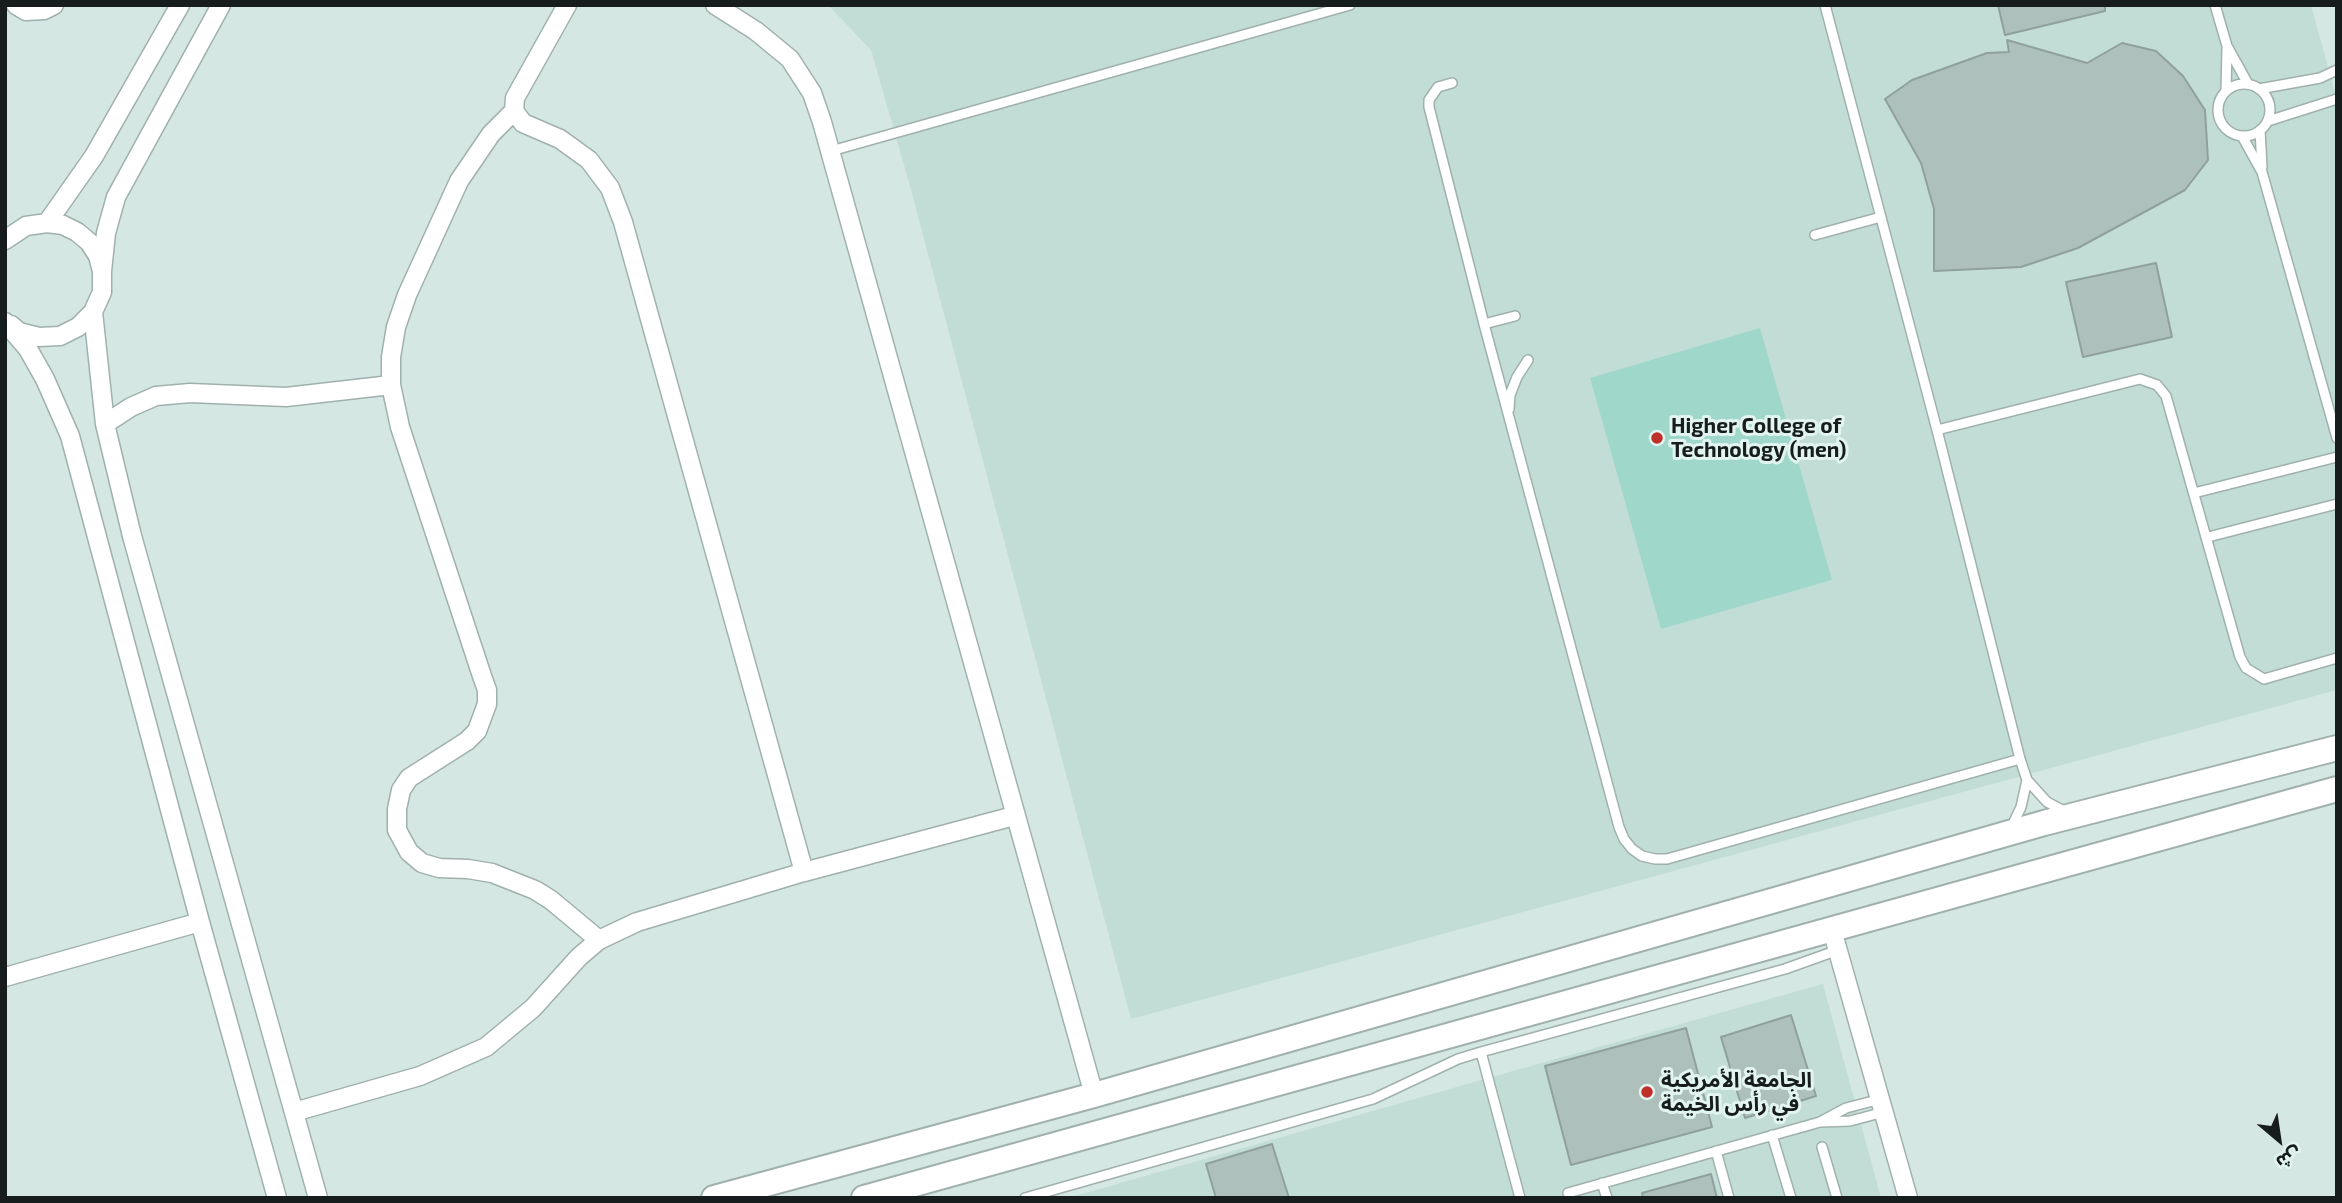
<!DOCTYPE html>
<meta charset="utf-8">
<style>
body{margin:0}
#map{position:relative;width:2342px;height:1203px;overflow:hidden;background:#d5e7e2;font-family:"Exo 2","Noto Sans Arabic",sans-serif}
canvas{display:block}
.frame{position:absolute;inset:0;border:7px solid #171d1c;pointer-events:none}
.north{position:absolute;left:2244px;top:1105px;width:70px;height:70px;-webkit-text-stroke:5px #e2f4f0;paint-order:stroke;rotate:151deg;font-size:19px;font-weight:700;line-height:28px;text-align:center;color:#171d1c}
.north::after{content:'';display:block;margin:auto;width:24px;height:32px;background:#171d1c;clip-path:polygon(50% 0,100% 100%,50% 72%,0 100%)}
</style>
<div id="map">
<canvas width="2342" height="1203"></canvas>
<div class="frame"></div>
<div class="north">ش</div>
</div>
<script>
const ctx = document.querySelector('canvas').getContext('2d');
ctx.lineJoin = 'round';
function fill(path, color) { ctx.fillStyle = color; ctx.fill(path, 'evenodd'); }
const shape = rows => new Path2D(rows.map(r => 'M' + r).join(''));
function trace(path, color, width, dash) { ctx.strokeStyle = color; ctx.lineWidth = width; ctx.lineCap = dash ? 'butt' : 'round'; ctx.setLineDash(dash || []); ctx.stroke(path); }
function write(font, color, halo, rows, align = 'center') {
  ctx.font = font + ' "Exo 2","Noto Sans Arabic",sans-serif'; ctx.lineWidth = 6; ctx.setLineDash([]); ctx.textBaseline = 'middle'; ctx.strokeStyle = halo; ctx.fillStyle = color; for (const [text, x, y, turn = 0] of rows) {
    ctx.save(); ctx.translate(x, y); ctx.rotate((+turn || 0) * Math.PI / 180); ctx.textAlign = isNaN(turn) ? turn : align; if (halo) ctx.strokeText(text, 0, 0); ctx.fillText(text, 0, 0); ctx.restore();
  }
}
fill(shape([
 [828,5,2311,5,2337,100,2337,690,1131,1019,910,186,871,50],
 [1823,984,1881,1198,1068,1198,1488,1078]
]), '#c2ddd6');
fill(shape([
 [1760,328,1832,580,1661,629,1590,378]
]), '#9fd8cb');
const building = shape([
 [1998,5,2105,5,2105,11,2005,35,1998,5],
 [2007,40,2087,63,2122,43,2156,51,2183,76,2205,110,2208,160,2185,190,2078,248,2021,267,1934,271,1934,209,1921,163,1885,99,1912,80,1987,53,2009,52,2007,40],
 [2156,263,2172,337,2083,357,2066,282,2156,263],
 [1791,1015,1816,1096,1745,1118,1721,1037,1791,1015],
 [1686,1028,1712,1127,1571,1165,1545,1066,1686,1028],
 [1272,1144,1289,1198,1216,1198,1206,1164,1272,1144],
 [1711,1174,1717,1198,1643,1198,1642,1193,1711,1174]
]);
fill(building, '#aec0bb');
trace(building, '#90a19d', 2);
const lane = shape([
 [1825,5,1937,430,2020,759,2027,780,2047,802,2066,812],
 [2215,5,2227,46,2248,84],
 [1452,83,1438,87,1429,100,1429,107,1484,324,1619,827,1624,839,1632,849,1642,856,1655,859,1667,859,2020,759],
 '2218 110a26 26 0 1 1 52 0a26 26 0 1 1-52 0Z',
 [2259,89,2320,78,2337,70],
 [2226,91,2227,48],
 [2268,121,2337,99],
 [2260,130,2262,167],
 [2242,136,2262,172,2337,438],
 [831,151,1350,5],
 [1815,235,1881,217],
 [1484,324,1515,316],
 [1509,409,1510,395,1517,377,1528,360],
 [1937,430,2140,379,2157,385,2166,396,2240,657,2246,668,2264,679,2337,658],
 [2194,493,2337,457],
 [2208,537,2337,504],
 [2011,828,2021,807,2027,780],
 [1481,1052,1520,1198],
 [1820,1122,1850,1121,1884,1112],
 [1772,1135,1791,1198],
 [1822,1147,1837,1198],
 [1716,1151,1729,1198],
 [1602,1183,1607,1198],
 [1568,1193,1820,1122,1846,1108,1881,1099],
 [1025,1198,1373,1099,1458,1059,1481,1052,1785,969,1838,950]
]);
const street = shape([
 [16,5,26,11,44,10,54,5],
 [567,5,515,98,514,111,491,134,459,181,407,295,396,327,391,357,391,385,400,427,482,676,487,690,487,704,477,731,467,741,409,778,401,790,397,809,397,830,409,852,422,863,439,868,468,869,492,873,535,890,551,900,599,940],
 [715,5,756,31,790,59,812,93,822,122,1094,1095],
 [514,111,523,123,560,139,589,160,610,188,623,222,804,872],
 [47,223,94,156,180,5],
 [5,240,26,226,47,223,63,225,77,232,89,242,98,256,102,271,102,292,93,312,78,327,60,336,39,337,19,332,11,325],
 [102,271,106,233,116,197,221,5],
 [93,312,105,424,132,536,318,1198],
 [5,322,28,349,45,379,70,436,200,922,277,1198],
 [105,424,131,407,156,396,190,393,286,397,391,385],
 [1832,930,1908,1198],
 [5,977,200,922],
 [294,1112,420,1076,486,1047,533,1008,579,957,599,940,637,922,804,872,1014,816]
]);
const secondary = shape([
 [714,1198,1094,1095,2044,823,2337,748],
 [864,1198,2337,789]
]);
trace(lane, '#a0b1ad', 12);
trace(street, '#a0b1ad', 21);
trace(secondary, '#a0b1ad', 28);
trace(lane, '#fff', 9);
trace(street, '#fff', 18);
trace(secondary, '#fff', 24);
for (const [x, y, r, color] of [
 [1657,438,7,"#bf3128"],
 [1647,1092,7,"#bf3128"]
]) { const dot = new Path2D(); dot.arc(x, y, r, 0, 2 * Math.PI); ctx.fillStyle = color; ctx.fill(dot); trace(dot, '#e2f4f0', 2.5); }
write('bold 21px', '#171d1c', '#e2f4f0', [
 ["Higher College of",1671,426],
 ["Technology (men)",1671,450],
 ["الجامعة الأمريكية",1661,1080],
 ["في رأس الخيمة",1661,1104]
], 'left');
</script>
